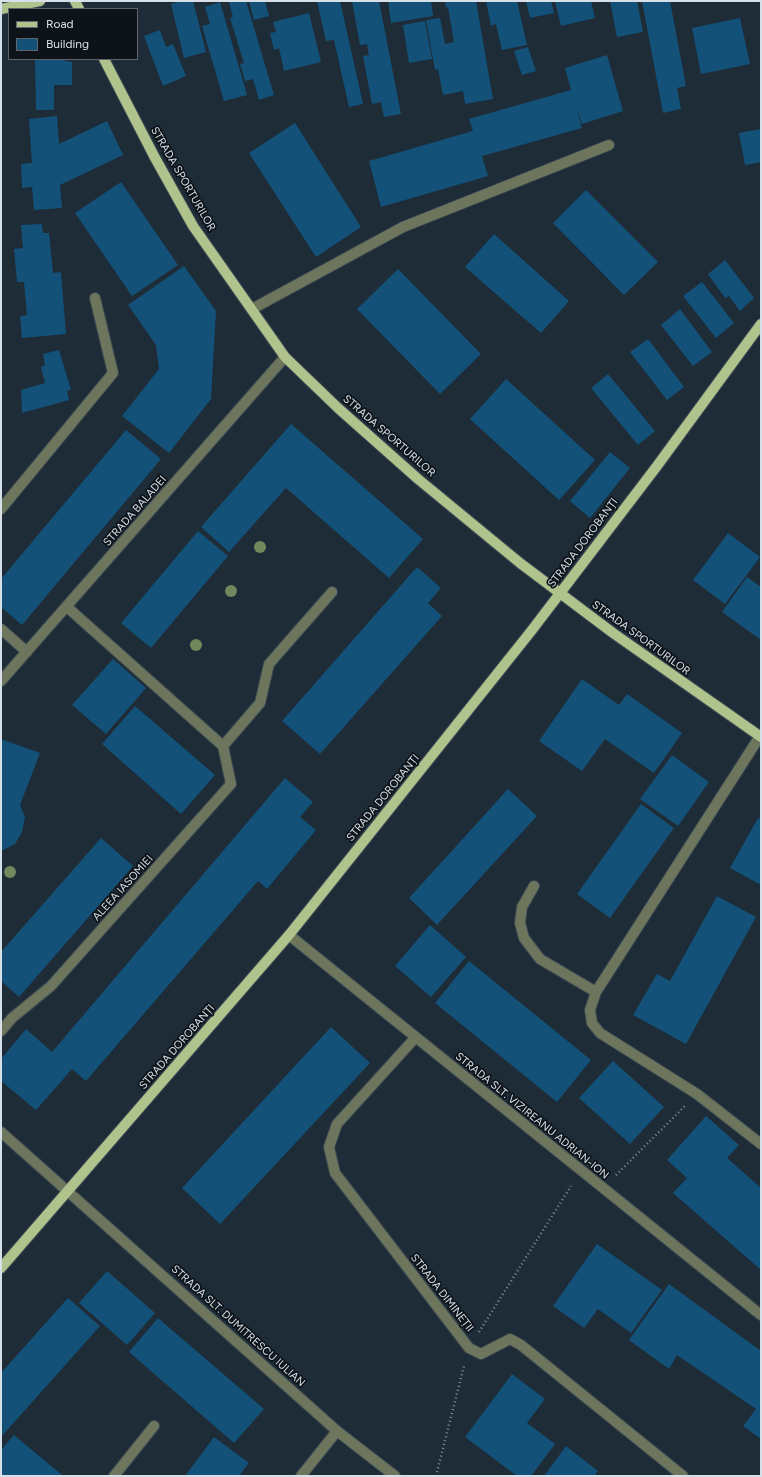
<!DOCTYPE html>
<meta charset="utf-8">
<style>
body{margin:0}
#map{position:relative;width:762px;height:1477px;overflow:hidden;background:#1d2c37;font-family:Figtree,sans-serif}
canvas{display:block}
.frame{position:absolute;inset:0;border:2px solid #d7e0e8;pointer-events:none}
.legend{position:absolute;left:8px;top:8px;width:130px;height:52px;box-sizing:border-box;background:#0d1319;border:1px solid #5e656c;margin:0;padding:5px 7px;list-style:none;font-size:12px;color:#d7e0e8}
.legend li{display:flex;align-items:center;gap:8px;height:20px}
.legend b{width:20px;border:1px solid #5e656c}
</style>
<div id="map">
<canvas width="762" height="1477"></canvas>
<div class="frame"></div>
<ul class="legend">
<li><b style="height:5px;background:#b1c38d"></b>Road</li>
<li><b style="height:11px;background:#145179"></b>Building</li>
</ul>
</div>
<script>
const ctx = document.querySelector('canvas').getContext('2d');
ctx.lineJoin = 'round';
function fill(path, color) { ctx.fillStyle = color; ctx.fill(path, 'evenodd'); }
const shape = rows => new Path2D(rows.map(r => 'M' + r).join(''));
function trace(path, color, width, dash) { ctx.strokeStyle = color; ctx.lineWidth = width; ctx.lineCap = dash ? 'butt' : 'round'; ctx.setLineDash(dash || []); ctx.stroke(path); }
function write(font, color, halo, rows, align = 'center') {
  ctx.font = font + ' Figtree,sans-serif'; ctx.lineWidth = 3.5; ctx.setLineDash([]); ctx.textBaseline = 'middle'; ctx.strokeStyle = halo; ctx.fillStyle = color; for (const [text, x, y, turn = 0] of rows) {
    ctx.save(); ctx.translate(x, y); ctx.rotate((+turn || 0) * Math.PI / 180); ctx.textAlign = isNaN(turn) ? turn : align; if (halo) ctx.strokeText(text, 0, 0); ctx.fillText(text, 0, 0); ctx.restore();
  }
}
fill(shape([
 [182,1,193,1,206,52,184,58,171,4],
 [232,1,246,1,274,95,259,100,253,79,245,81,240,64,244,63,230,18,233,17,229,2],
 [249,1,265,1,269,16,254,20],
 [317,1,340,1,363,104,349,107,334,40,326,41],
 [352,1,379,1,401,114,384,117,381,102,372,104,363,56,369,55,367,44,360,45],
 [388,1,431,1,433,16,391,23],
 [445,1,476,1,493,99,465,104,463,91,443,95,438,69,435,70,426,20,440,18,445,44,454,42,448,7,446,8],
 [486,1,517,1,527,45,502,50,496,24,491,26],
 [526,1,551,1,554,13,530,18],
 [555,1,591,1,595,18,561,26],
 [610,1,637,1,643,32,617,37],
 [642,1,670,1,686,86,677,88,681,109,663,113],
 [220,2,247,95,224,101,202,26,210,24,205,7],
 [309,13,321,62,284,71,279,48,274,50,270,33,276,32,273,22],
 [740,18,750,64,701,74,692,28],
 [425,21,432,59,409,63,403,25],
 [160,30,166,47,173,44,186,76,163,86,144,36],
 [528,47,536,71,522,75,514,51],
 [607,55,623,111,582,124,576,106,582,128,482,156,488,176,381,207,369,161,473,131,469,119,571,90,565,68],
 [35,59,65,59,65,61,72,62,72,85,54,85,54,110,36,110],
 [57,116,59,144,107,121,123,155,60,185,62,208,34,210,32,187,22,188,21,164,32,163,29,119],
 [295,123,361,227,316,257,249,153],
 [761,129,761,162,745,165,739,133],
 [121,182,178,265,132,296,75,213],
 [586,190,658,262,624,295,553,223],
 [42,224,43,233,49,233,53,273,61,272,66,334,22,338,20,316,27,315,24,282,17,282,14,249,23,248,21,225],
 [494,234,569,301,541,333,465,267],
 [725,260,754,298,740,311,729,296,725,298,708,274],
 [184,266,216,311,211,399,169,453,122,416,159,369,156,345,128,305],
 [398,269,481,354,440,394,357,309],
 [702,282,734,323,716,338,683,296],
 [680,309,712,352,693,366,661,325],
 [648,339,684,387,667,400,630,352],
 [59,350,71,390,67,391,69,400,22,413,21,390,45,383,41,367,45,365,43,354],
 [608,374,655,431,638,445,591,388],
 [506,379,595,460,559,500,470,419],
 [291,424,423,539,389,578,286,488,229,552,201,527],
 [126,430,161,459,22,625,1,607,1,579],
 [610,452,630,468,590,518,570,501],
 [198,531,228,556,151,648,121,623],
 [728,533,760,557,725,604,693,580],
 [417,567,441,588,428,603,442,616,320,754,282,721],
 [747,577,761,587,761,640,722,612],
 [113,659,146,688,106,734,72,705],
 [582,679,619,705,627,694,682,733,654,773,605,739,582,771,539,741],
 [135,706,215,775,181,814,102,744],
 [1,739,40,753,20,805,25,817,22,832,15,844,1,851],
 [672,755,709,782,678,826,640,799],
 [285,778,313,802,300,817,316,830,267,889,258,881,86,1081,72,1069,36,1110,1,1081,1,1059,26,1029,52,1052],
 [508,789,537,816,437,925,409,898],
 [641,804,674,828,610,918,577,894],
 [758,818,761,819,761,885,730,868],
 [101,838,133,866,19,997,1,981,1,952],
 [717,896,756,917,686,1044,633,1015,657,974,670,981],
 [430,925,466,957,431,997,395,966],
 [469,961,591,1060,557,1102,435,1003],
 [331,1027,370,1063,220,1224,182,1188],
 [613,1061,664,1107,630,1144,579,1098],
 [706,1116,739,1145,727,1158,761,1188,761,1270,673,1193,687,1178,667,1160],
 [597,1244,662,1290,631,1333,598,1309,584,1328,553,1306],
 [107,1271,155,1313,127,1345,79,1303],
 [669,1284,761,1351,761,1439,743,1426,756,1409,677,1355,669,1369,629,1340],
 [68,1298,100,1326,1,1437,1,1373],
 [158,1318,264,1409,234,1443,129,1352],
 [512,1374,545,1399,527,1423,555,1444,531,1476,517,1476,465,1437],
 [14,1435,62,1475,61,1476,1,1476,1,1450],
 [214,1437,249,1463,239,1476,185,1476],
 [566,1446,598,1471,594,1476,544,1476]
]), '#145179');
const minor = shape([
 [252,309,403,227,609,145],
 [1,509,113,373,95,298],
 [67,607,223,746],
 [1,629,27,652],
 [1,681,285,357],
 [760,736,596,992,590,1010,592,1023,600,1033,697,1094,761,1144],
 [534,886,522,907,520,923,524,938,540,959,596,992],
 [289,935,761,1315],
 [1,1031,12,1018,51,986,231,784,223,746,260,703,269,664,332,592],
 [415,1038,337,1124,329,1147,335,1173,469,1348,481,1354,510,1339,521,1345,683,1476],
 [1,1132,337,1431,395,1476],
 [114,1476,154,1426],
 [301,1476,337,1431]
]);
const major = shape([
 [75,1,79,9],
 [1,9,40,1],
 [104,59,154,156,193,226,285,357,338,408,418,479,520,563,613,633,761,737],
 [1,1268,289,935,532,630,657,466,761,324]
]);
trace(minor, '#3b4953', 12);
trace(major, '#3b4953', 12);
trace(shape([
 [616,1175,685,1106],
 [479,1332,571,1186],
 [436,1476,464,1366]
]), '#828e97', 2.5, [1, 3]);
trace(minor, '#6d765c', 10);
trace(major, '#b1c38d', 10);
ctx.fillStyle = '#72885c';
for (const [x, y] of [
 [260,547],
 [231,591],
 [196,645],
 [10,872]
]) { ctx.beginPath(); ctx.arc(x, y, 6, 0, 2 * Math.PI); ctx.fill(); }
write('11px', '#d7e0e8', '#0d1319', [
 ["STRADA SPORTURILOR",183,179,60],
 ["STRADA SPORTURILOR",389,436,41],
 ["STRADA BALADEI",135,511,-49],
 ["STRADA DOROBANȚI",583,543,-53],
 ["STRADA SPORTURILOR",641,638,36],
 ["STRADA DOROBANȚI",383,798,-51],
 ["ALEEA IASOMIEI",123,888,-48],
 ["STRADA DOROBANȚI",177,1047,-49],
 ["STRADA SLT. VIZIREANU ADRIAN-ION",532,1116,39],
 ["STRADA DIMINEȚII",442,1293,52],
 ["STRADA SLT. DUMITRESCU IULIAN",238,1326,42]
]);
</script>
